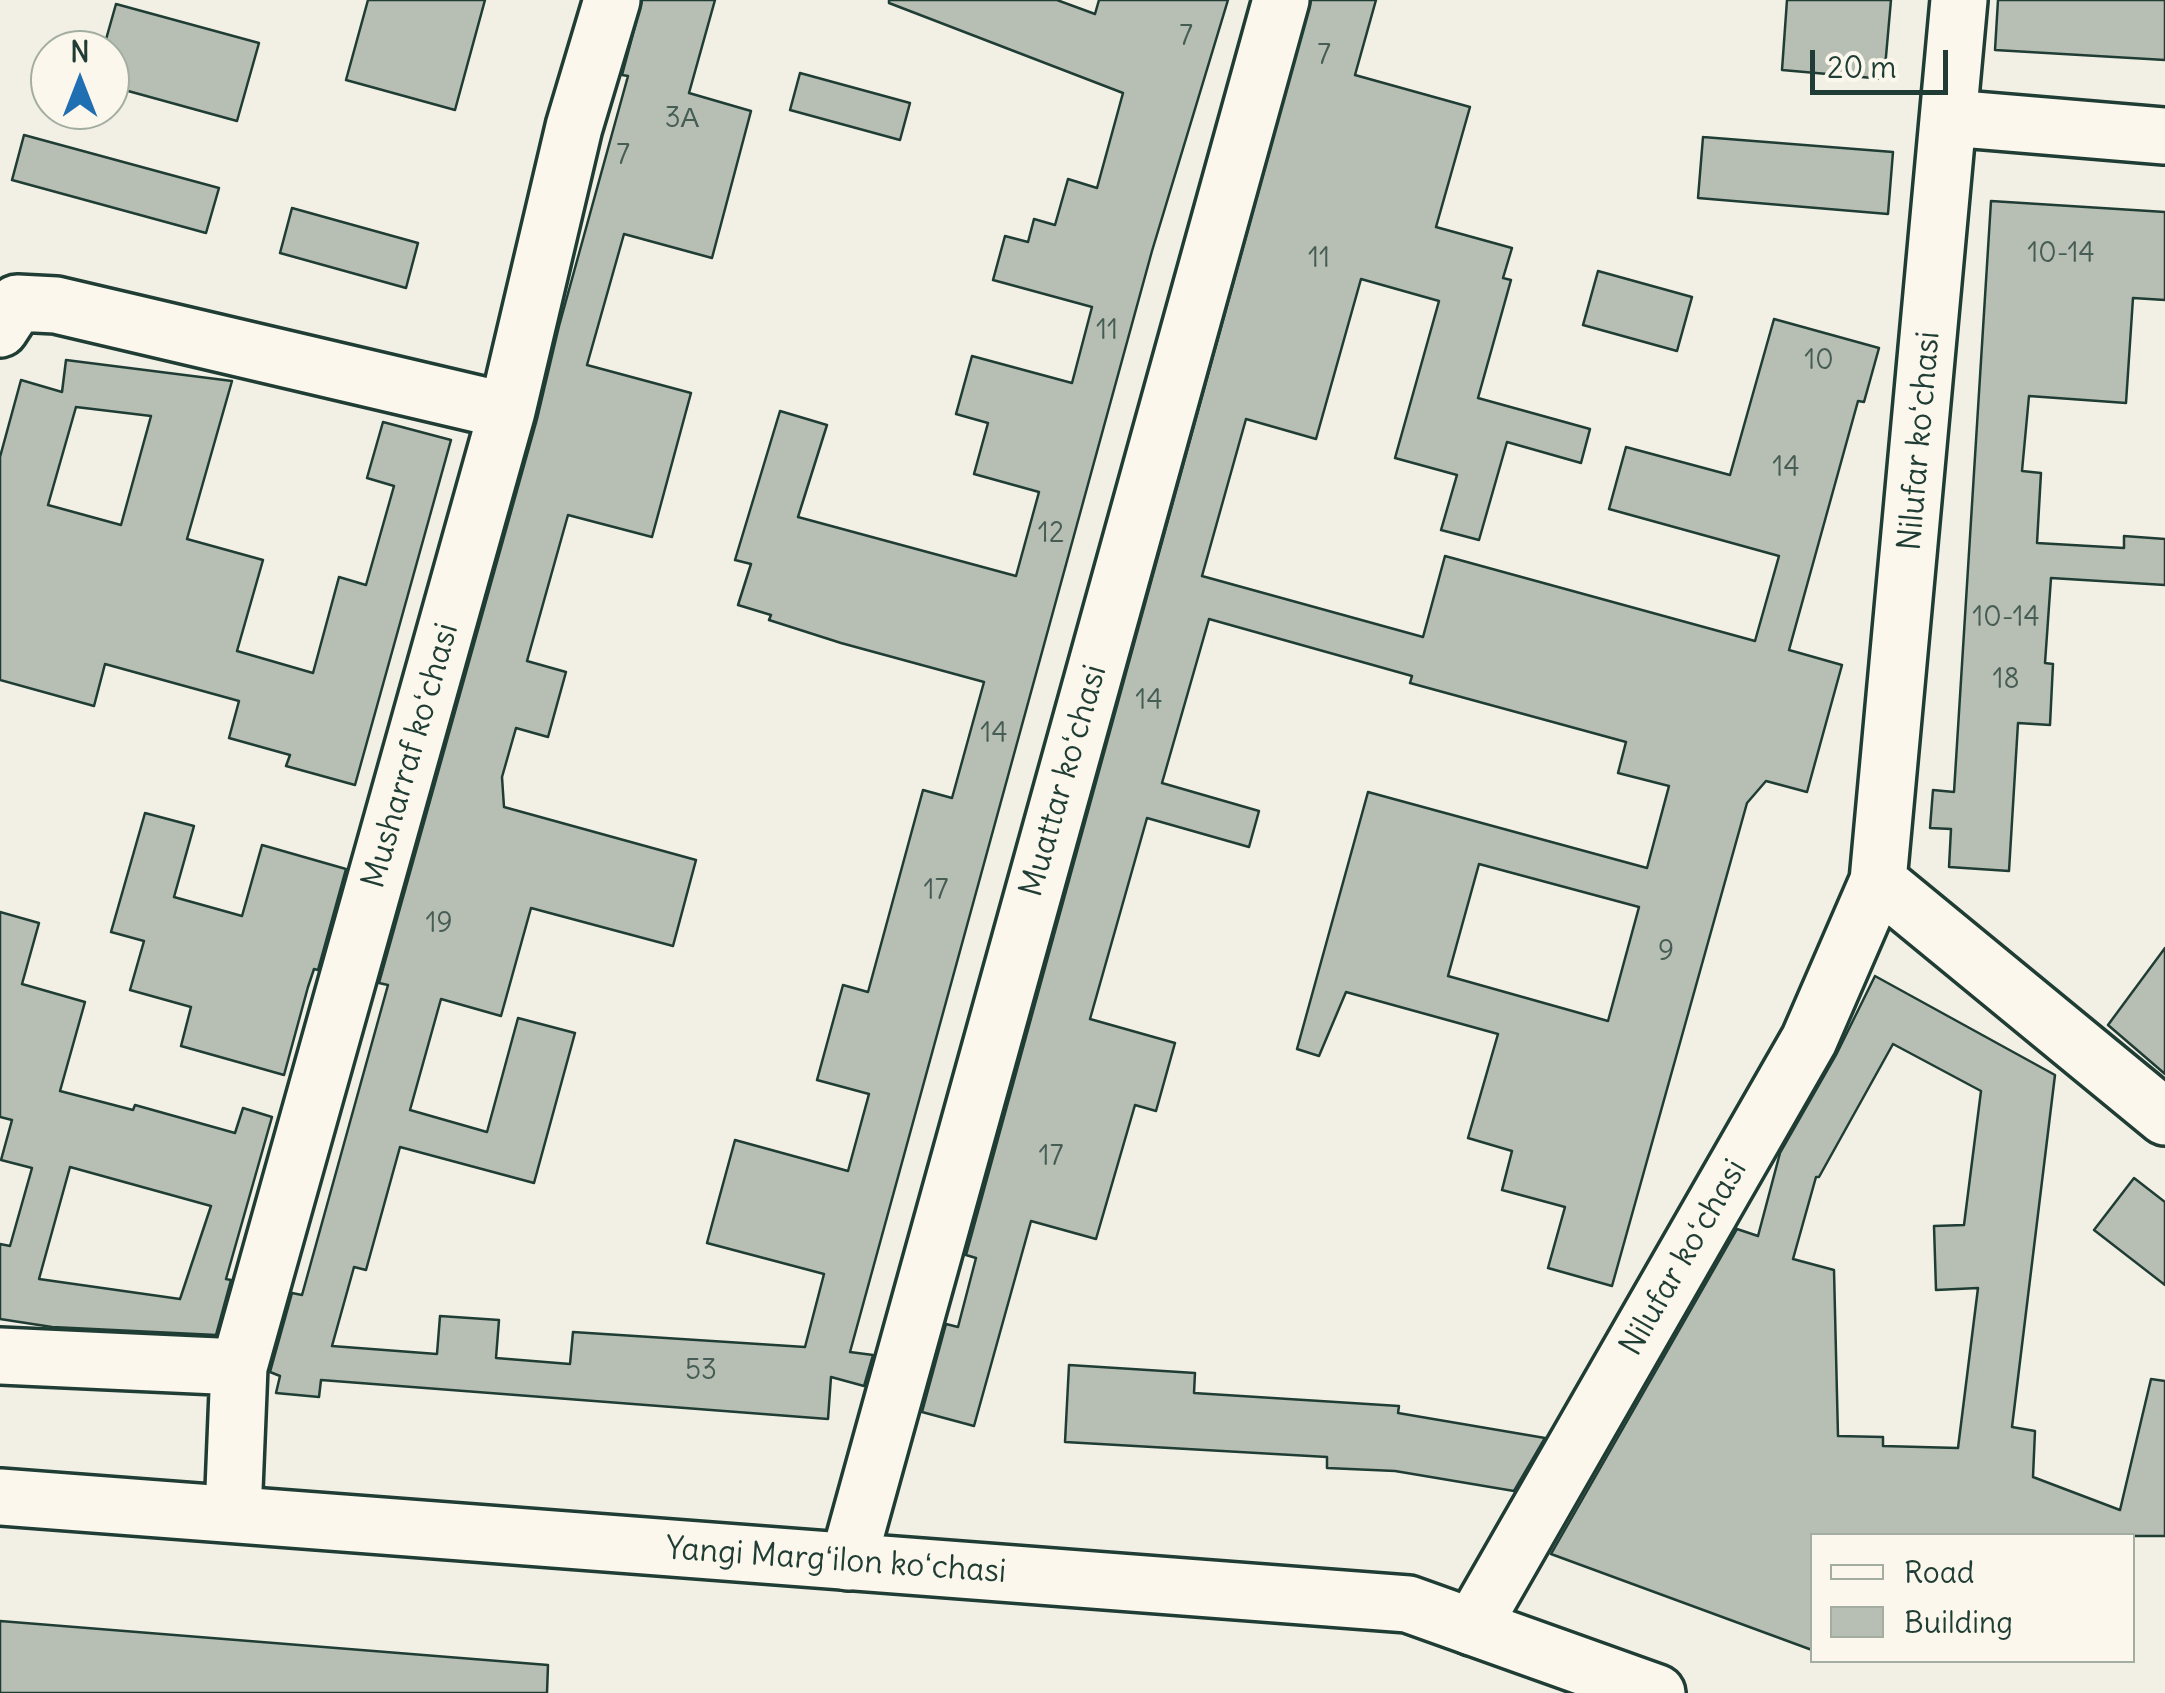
<!DOCTYPE html>
<meta charset="utf-8">
<style>
body{margin:0}
#map{position:relative;width:2165px;height:1693px;overflow:hidden;background:#f2f0e5;font-family:Delius,sans-serif}
canvas{display:block}
.legend{position:absolute;left:1810px;top:1533px;width:325px;height:130px;box-sizing:border-box;background:#fbf7ec;border:2px solid #a3ada2;margin:0;padding:12px 18px;list-style:none;font-size:30px;color:#1f3d34}
.legend li{display:flex;align-items:center;gap:20px;height:50px}
.legend b{width:50px;border:2px solid #a3ada2}
.north{position:absolute;left:30px;top:30px;width:100px;height:100px;box-sizing:border-box;background:#fbf7ec;border:2px solid #a3ada2;border-radius:50%;rotate:0deg;font-size:28px;font-weight:700;line-height:40px;text-align:center;color:#1f3d34}
.north::after{content:'';display:block;margin:auto;width:35px;height:45px;background:#1f6fb2;clip-path:polygon(50% 0,100% 100%,50% 72%,0 100%)}
.scale{position:absolute;left:1810px;top:50px;width:138px;height:45px;box-sizing:border-box;border:5px solid #1f3d34;border-top:0;padding-left:12px;font-size:30px;line-height:35px;white-space:nowrap;color:#1f3d34;-webkit-text-stroke:8px #fbf7ec;paint-order:stroke}
</style>
<div id="map">
<canvas width="2165" height="1693"></canvas>
<ul class="legend">
<li><b style="height:12px;background:#fbf7ec"></b>Road</li>
<li><b style="height:28px;background:#b7beb3"></b>Building</li>
</ul>
<div class="north">N</div>
<div class="scale">20 m</div>
</div>
<script>
const ctx = document.querySelector('canvas').getContext('2d');
ctx.lineJoin = 'round';
function fill(path, color) { ctx.fillStyle = color; ctx.fill(path, 'evenodd'); }
const shape = rows => new Path2D(rows.map(r => 'M' + r).join(''));
function trace(path, color, width, dash) { ctx.strokeStyle = color; ctx.lineWidth = width; ctx.lineCap = dash ? 'butt' : 'round'; ctx.setLineDash(dash || []); ctx.stroke(path); }
function write(font, color, halo, rows, align = 'center') {
  ctx.font = font + ' Delius,sans-serif'; ctx.lineWidth = 8; ctx.setLineDash([]); ctx.textBaseline = 'middle'; ctx.strokeStyle = halo; ctx.fillStyle = color; for (const [text, x, y, turn = 0] of rows) {
    ctx.save(); ctx.translate(x, y); ctx.rotate((+turn || 0) * Math.PI / 180); ctx.textAlign = isNaN(turn) ? turn : align; if (halo) ctx.strokeText(text, 0, 0); ctx.fillText(text, 0, 0); ctx.restore();
  }
}
const building = shape([
 [368,0,485,0,455,110,346,80,368,0],
 [642,0,715,0,689,93,751,111,712,258,624,234,587,365,691,393,652,537,568,515,527,661,566,672,548,737,516,728,502,777,504,807,696,860,673,946,531,908,501,1016,441,999,410,1110,487,1132,518,1018,575,1033,534,1183,400,1147,366,1270,354,1267,332,1346,437,1354,440,1316,499,1320,496,1358,570,1364,573,1332,805,1347,824,1274,707,1243,717,1206,735,1140,848,1171,869,1094,817,1080,843,985,868,992,923,790,952,798,984,682,841,643,769,620,771,615,738,605,751,564,735,560,780,411,827,425,798,517,1016,576,1039,492,974,474,988,423,956,414,972,356,1072,383,1092,307,993,280,1005,236,1028,242,1034,219,1055,225,1068,179,1097,188,1123,93,889,3,889,0,1057,0,1095,14,1099,0,1228,0,1152,251,850,1352,873,1355,864,1386,831,1377,828,1419,321,1380,319,1397,276,1393,280,1376,270,1372,292,1293,302,1295,388,985,379,983,537,419,559,326,628,76,622,75,642,0],
 [1311,0,1376,0,1355,75,1470,107,1436,227,1512,248,1503,278,1511,280,1478,398,1590,429,1581,463,1507,442,1479,540,1441,530,1457,475,1395,458,1439,301,1361,279,1316,439,1246,419,1202,576,1423,637,1445,556,1755,641,1779,556,1609,509,1626,447,1730,475,1774,319,1879,348,1864,402,1858,401,1789,650,1842,665,1807,792,1766,781,1747,803,1612,1286,1548,1268,1565,1207,1502,1190,1512,1151,1468,1138,1498,1034,1346,992,1319,1056,1297,1049,1368,792,1647,868,1669,786,1618,773,1626,742,1410,683,1412,676,1209,619,1162,783,1259,811,1249,847,1147,818,1090,1019,1175,1043,1156,1111,1135,1105,1096,1239,1031,1221,974,1426,922,1412,946,1324,958,1327,976,1258,966,1255,1311,0],
 [1479,864,1639,907,1608,1021,1448,976,1479,864],
 [1787,0,1891,0,1884,79,1782,70,1787,0],
 [1998,0,2165,0,2165,60,1995,50,1998,0],
 [116,4,259,43,237,121,110,86,110,50,103,50,116,4],
 [800,73,910,103,900,140,790,110,800,73],
 [24,135,219,188,206,233,12,180,24,135],
 [1703,137,1893,152,1888,214,1698,198,1703,137],
 [1991,201,2165,212,2165,300,2133,298,2126,403,2029,396,2022,471,2041,473,2037,543,2124,548,2124,536,2165,539,2165,585,2051,578,2045,663,2053,664,2050,725,2018,723,2009,871,1949,867,1951,829,1930,828,1933,790,1954,792,1991,201],
 [292,208,418,243,406,288,280,253,292,208],
 [1598,271,1692,297,1677,351,1583,325,1598,271],
 [66,360,232,381,187,539,263,560,237,651,313,673,339,577,366,585,394,486,367,478,383,422,451,440,355,785,286,766,290,755,229,738,239,701,105,664,94,706,0,680,0,457,21,380,62,392,66,360],
 [76,407,151,416,121,525,48,505,76,407],
 [145,813,194,826,174,897,242,916,262,845,346,869,318,970,314,969,308,987,284,1075,181,1046,191,1007,130,990,144,941,111,932,145,813],
 [0,912,39,923,22,984,85,1002,60,1091,133,1110,135,1105,235,1133,243,1108,272,1117,226,1279,231,1280,216,1335,52,1327,0,1319,0,1244,10,1246,32,1168,1,1160,12,1120,0,1117,0,912],
 [70,1167,211,1206,180,1299,39,1279,70,1167],
 [2165,948,2165,1074,2108,1025,2165,948],
 [1875,976,2055,1075,2012,1427,2035,1431,2033,1477,2120,1510,2151,1379,2165,1381,2165,1536,1812,1536,1812,1650,1551,1554,1737,1229,1758,1236,1780,1153,1836,1055,1875,976],
 [1893,1044,1981,1091,1964,1225,1934,1226,1936,1290,1978,1288,1958,1448,1883,1446,1883,1437,1838,1436,1834,1270,1793,1259,1816,1177,1819,1177,1893,1044],
 [2134,1178,2165,1202,2165,1285,2094,1230,2134,1178],
 [1069,1365,1195,1373,1194,1393,1399,1406,1398,1413,1545,1438,1514,1491,1395,1471,1327,1468,1327,1457,1065,1442,1069,1365],
 [0,1621,548,1665,547,1693,0,1693,0,1621]
]);
fill(building, '#b7beb3');
trace(building, '#1f3d34', 2.5);
const street = shape([
 [1950,118,2165,136],
 [0,329,17,303,56,305,507,411],
 [1878,881,2165,1117],
 [0,1356,239,1367],
 [233,1514,239,1367,507,411,574,127,612,0],
 [848,1562,1281,0],
 [1472,1627,1809,1040,1878,881,1959,0]
]);
const secondary = shape([
 [0,1497,1408,1604,1657,1693]
]);
trace(street, '#1f3d34', 62);
trace(secondary, '#1f3d34', 62);
trace(street, '#fbf7ec', 55);
trace(secondary, '#fbf7ec', 55);
write('28px', '#455d54', null, [
 ["7",1186,37],
 ["7",1324,56],
 ["3А",682,119],
 ["7",623,156],
 ["10-14",2061,254],
 ["11",1319,259],
 ["11",1107,331],
 ["10",1819,361],
 ["14",1786,468],
 ["12",1051,534],
 ["10-14",2006,618],
 ["18",2006,680],
 ["14",1149,701],
 ["14",994,734],
 ["17",936,891],
 ["19",439,924],
 ["9",1666,952],
 ["17",1051,1157],
 ["53",701,1371]
]);
write('32px', '#1f3d34', '#fbf7ec', [
 ["Nilufar koʻchasi",1920,441,-85],
 ["Musharraf koʻchasi",411,756,-74],
 ["Muattar koʻchasi",1064,781,-74],
 ["Nilufar koʻchasi",1684,1258,-60],
 ["Yangi Margʻilon koʻchasi",836,1561,4]
]);
</script>
